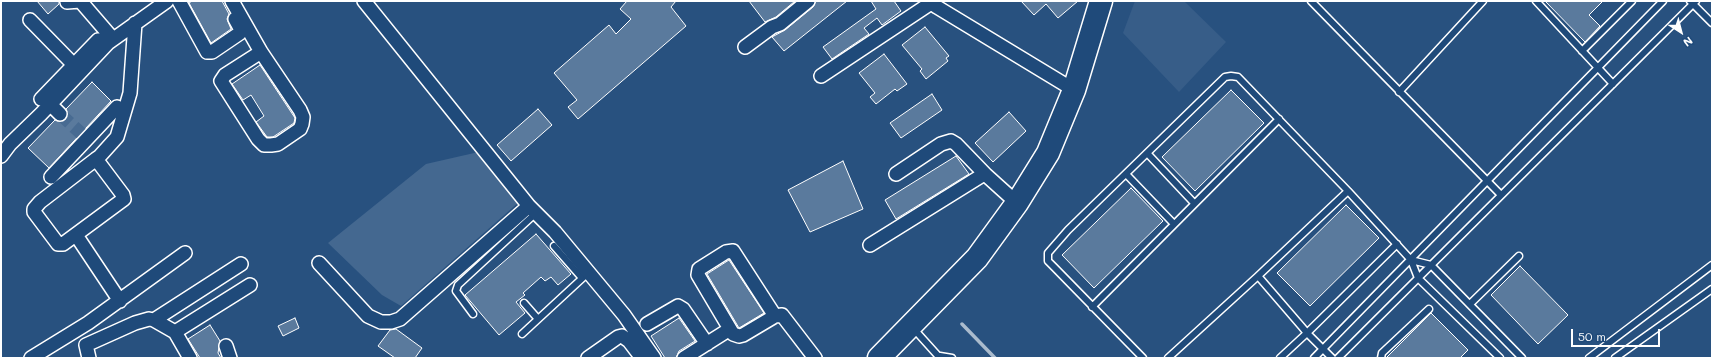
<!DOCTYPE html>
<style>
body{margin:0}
#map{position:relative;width:1713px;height:359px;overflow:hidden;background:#28517f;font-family:Mali,sans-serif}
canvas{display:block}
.frame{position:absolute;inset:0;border:2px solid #fff;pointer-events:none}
.north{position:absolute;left:1661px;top:12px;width:40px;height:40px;-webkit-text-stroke:3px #1f4a7a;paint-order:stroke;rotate:144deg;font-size:11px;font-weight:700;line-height:16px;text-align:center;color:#fff}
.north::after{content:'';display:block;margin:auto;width:14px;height:18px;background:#fff;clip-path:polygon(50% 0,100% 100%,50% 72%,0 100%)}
.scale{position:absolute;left:1571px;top:329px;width:89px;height:18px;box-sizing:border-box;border:2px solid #fff;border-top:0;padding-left:5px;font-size:12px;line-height:14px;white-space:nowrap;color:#fff;-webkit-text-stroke:3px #1f4a7a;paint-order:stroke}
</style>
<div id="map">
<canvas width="1713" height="359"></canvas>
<div class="frame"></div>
<div class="north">N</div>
<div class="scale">50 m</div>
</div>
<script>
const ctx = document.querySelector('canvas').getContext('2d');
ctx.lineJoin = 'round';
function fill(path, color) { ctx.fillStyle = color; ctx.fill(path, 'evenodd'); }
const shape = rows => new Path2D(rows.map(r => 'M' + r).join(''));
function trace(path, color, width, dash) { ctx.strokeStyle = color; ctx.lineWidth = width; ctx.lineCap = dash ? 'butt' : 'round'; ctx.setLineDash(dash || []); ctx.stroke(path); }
fill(shape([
 [1135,1,1184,1,1226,42,1179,92,1123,33]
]), '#375d88');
fill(shape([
 [483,151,519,202,401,306,382,295,328,243,426,164]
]), '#446890');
trace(shape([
 [962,324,995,358]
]), '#aabbcd', 3.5);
const building = shape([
 [37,1,59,1,59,4,48,14,37,1],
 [192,1,222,1,229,14,227,19,231,29,211,43,189,3,192,1],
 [627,1,676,1,671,7,686,26,578,119,568,107,577,100,554,73,609,25,616,34,631,19,620,9,627,1],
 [749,1,795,1,776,17,765,22,749,1],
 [816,1,847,1,784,51,772,37,785,30,813,7,816,1],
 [871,1,894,1,901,11,882,25,877,18,864,28,869,34,832,59,823,47,876,9,871,1],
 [1021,1,1078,1,1058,18,1046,4,1034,15,1021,1],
 [1545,1,1603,1,1589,15,1600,26,1585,42,1545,1],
 [925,27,949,56,946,58,948,61,926,79,920,71,922,69,902,45,925,27],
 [884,54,907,84,897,91,895,89,876,104,870,97,875,93,859,73,884,54],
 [260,65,295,118,294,123,273,137,267,137,256,122,264,116,251,95,243,100,232,84,260,65],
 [92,82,111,101,49,168,28,148,55,120,62,122,66,119,68,116,66,109,92,82],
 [1231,90,1264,123,1195,191,1162,157,1231,90],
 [932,94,942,110,901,138,890,123,932,94],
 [538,109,552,125,511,161,497,145,538,109],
 [1009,112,1026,131,993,162,975,143,1009,112],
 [956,156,969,174,896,219,885,200,956,156],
 [843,161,863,209,810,232,788,190,843,161],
 [1131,188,1163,221,1094,288,1062,255,1131,188],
 [1346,205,1379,238,1310,306,1277,273,1346,205],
 [536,234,571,274,558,285,551,277,545,281,541,277,523,293,525,295,516,302,525,313,499,335,465,295,536,234],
 [729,260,764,313,739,328,707,274,729,260],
 [1520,266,1568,315,1538,344,1491,295,1520,266],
 [1431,313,1468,350,1460,358,1386,358,1431,313],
 [295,318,299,328,283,336,278,326,295,318],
 [679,318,695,341,679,351,676,358,665,358,651,336,679,318],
 [210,325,220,341,218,353,221,358,200,358,188,339,210,325],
 [396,329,422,348,415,358,395,358,378,346,390,330,396,329]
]);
fill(building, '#5a7a9d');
trace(building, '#fff', 1);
trace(shape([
 [60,114,84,136]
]), '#486b92', 13, [13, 6]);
const lane = shape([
 [1311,1,1501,195],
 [1536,1,1613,84],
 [1690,1,1712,23],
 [1582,51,1632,1],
 [1399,92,1483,1],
 [1147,153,1194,203],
 [1126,174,1174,224],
 [1348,191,1258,276,1302,327,1307,333,1397,244],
 [554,246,582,278],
 [1411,260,1431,265,1522,358],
 [524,303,538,319],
 [1470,304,1519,256],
 [1092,307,1279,119],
 [473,314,456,291,458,285,536,213],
 [913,328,940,358],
 [522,334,588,273],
 [940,356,952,358],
 [1143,358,1054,267,1048,261,1048,253,1068,230,1225,77,1231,76,1238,77,1348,191,1411,260,1418,278,1500,358],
 [1168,358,1258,276],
 [1280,358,1307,333,1332,358],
 [1314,358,1663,1],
 [1338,358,1696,1],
 [1381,358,1382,353,1429,309],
 [1589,358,1712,265],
 [1615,358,1712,289]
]);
const street = shape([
 [179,1,207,52,212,52,240,33,241,30,235,19],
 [232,1,261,52,300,110,303,117,302,124,300,129,278,144,271,145,264,145,258,139,221,81,225,75,261,52],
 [364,1,529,206,555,232,624,315,654,358],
 [929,1,937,7,1074,90],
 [67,2,80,1,82,3,113,39],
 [30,20,74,65],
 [745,47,772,27,780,24,808,1],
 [821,76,931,3],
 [41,99,98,40,109,39],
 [50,104,60,114],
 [1,156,10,144,41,114,108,43,167,1],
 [96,159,123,195,124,199,63,244,58,244,34,212,34,209,40,202,96,159,99,157,117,137,130,93,135,23],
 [896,174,941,144,951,141,956,144,986,175],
 [51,177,117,107],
 [76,235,120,301],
 [870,245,981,176,986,175,1017,203],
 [319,263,368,316,381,322,391,322,400,319,529,206],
 [775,316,733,251,726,252,699,269,698,275,733,334,739,336,743,335,775,316,782,315,815,358],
 [154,320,241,264],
 [647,324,678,306,683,309,707,344],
 [175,332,250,285],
 [226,346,230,358],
 [31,358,88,323,185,253],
 [89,358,86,345,135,323,149,319,154,320,175,332,190,358],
 [588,358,618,337,622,336,629,341,642,358],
 [684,358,730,329]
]);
const highway = shape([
 [879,358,977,258,1017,203,1048,153,1074,90,1101,1]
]);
trace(lane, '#fff', 9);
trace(street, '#fff', 16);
trace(highway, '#fff', 25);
trace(lane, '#1f4a7a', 6);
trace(street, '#1f4a7a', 13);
trace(highway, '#1f4a7a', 22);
</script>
